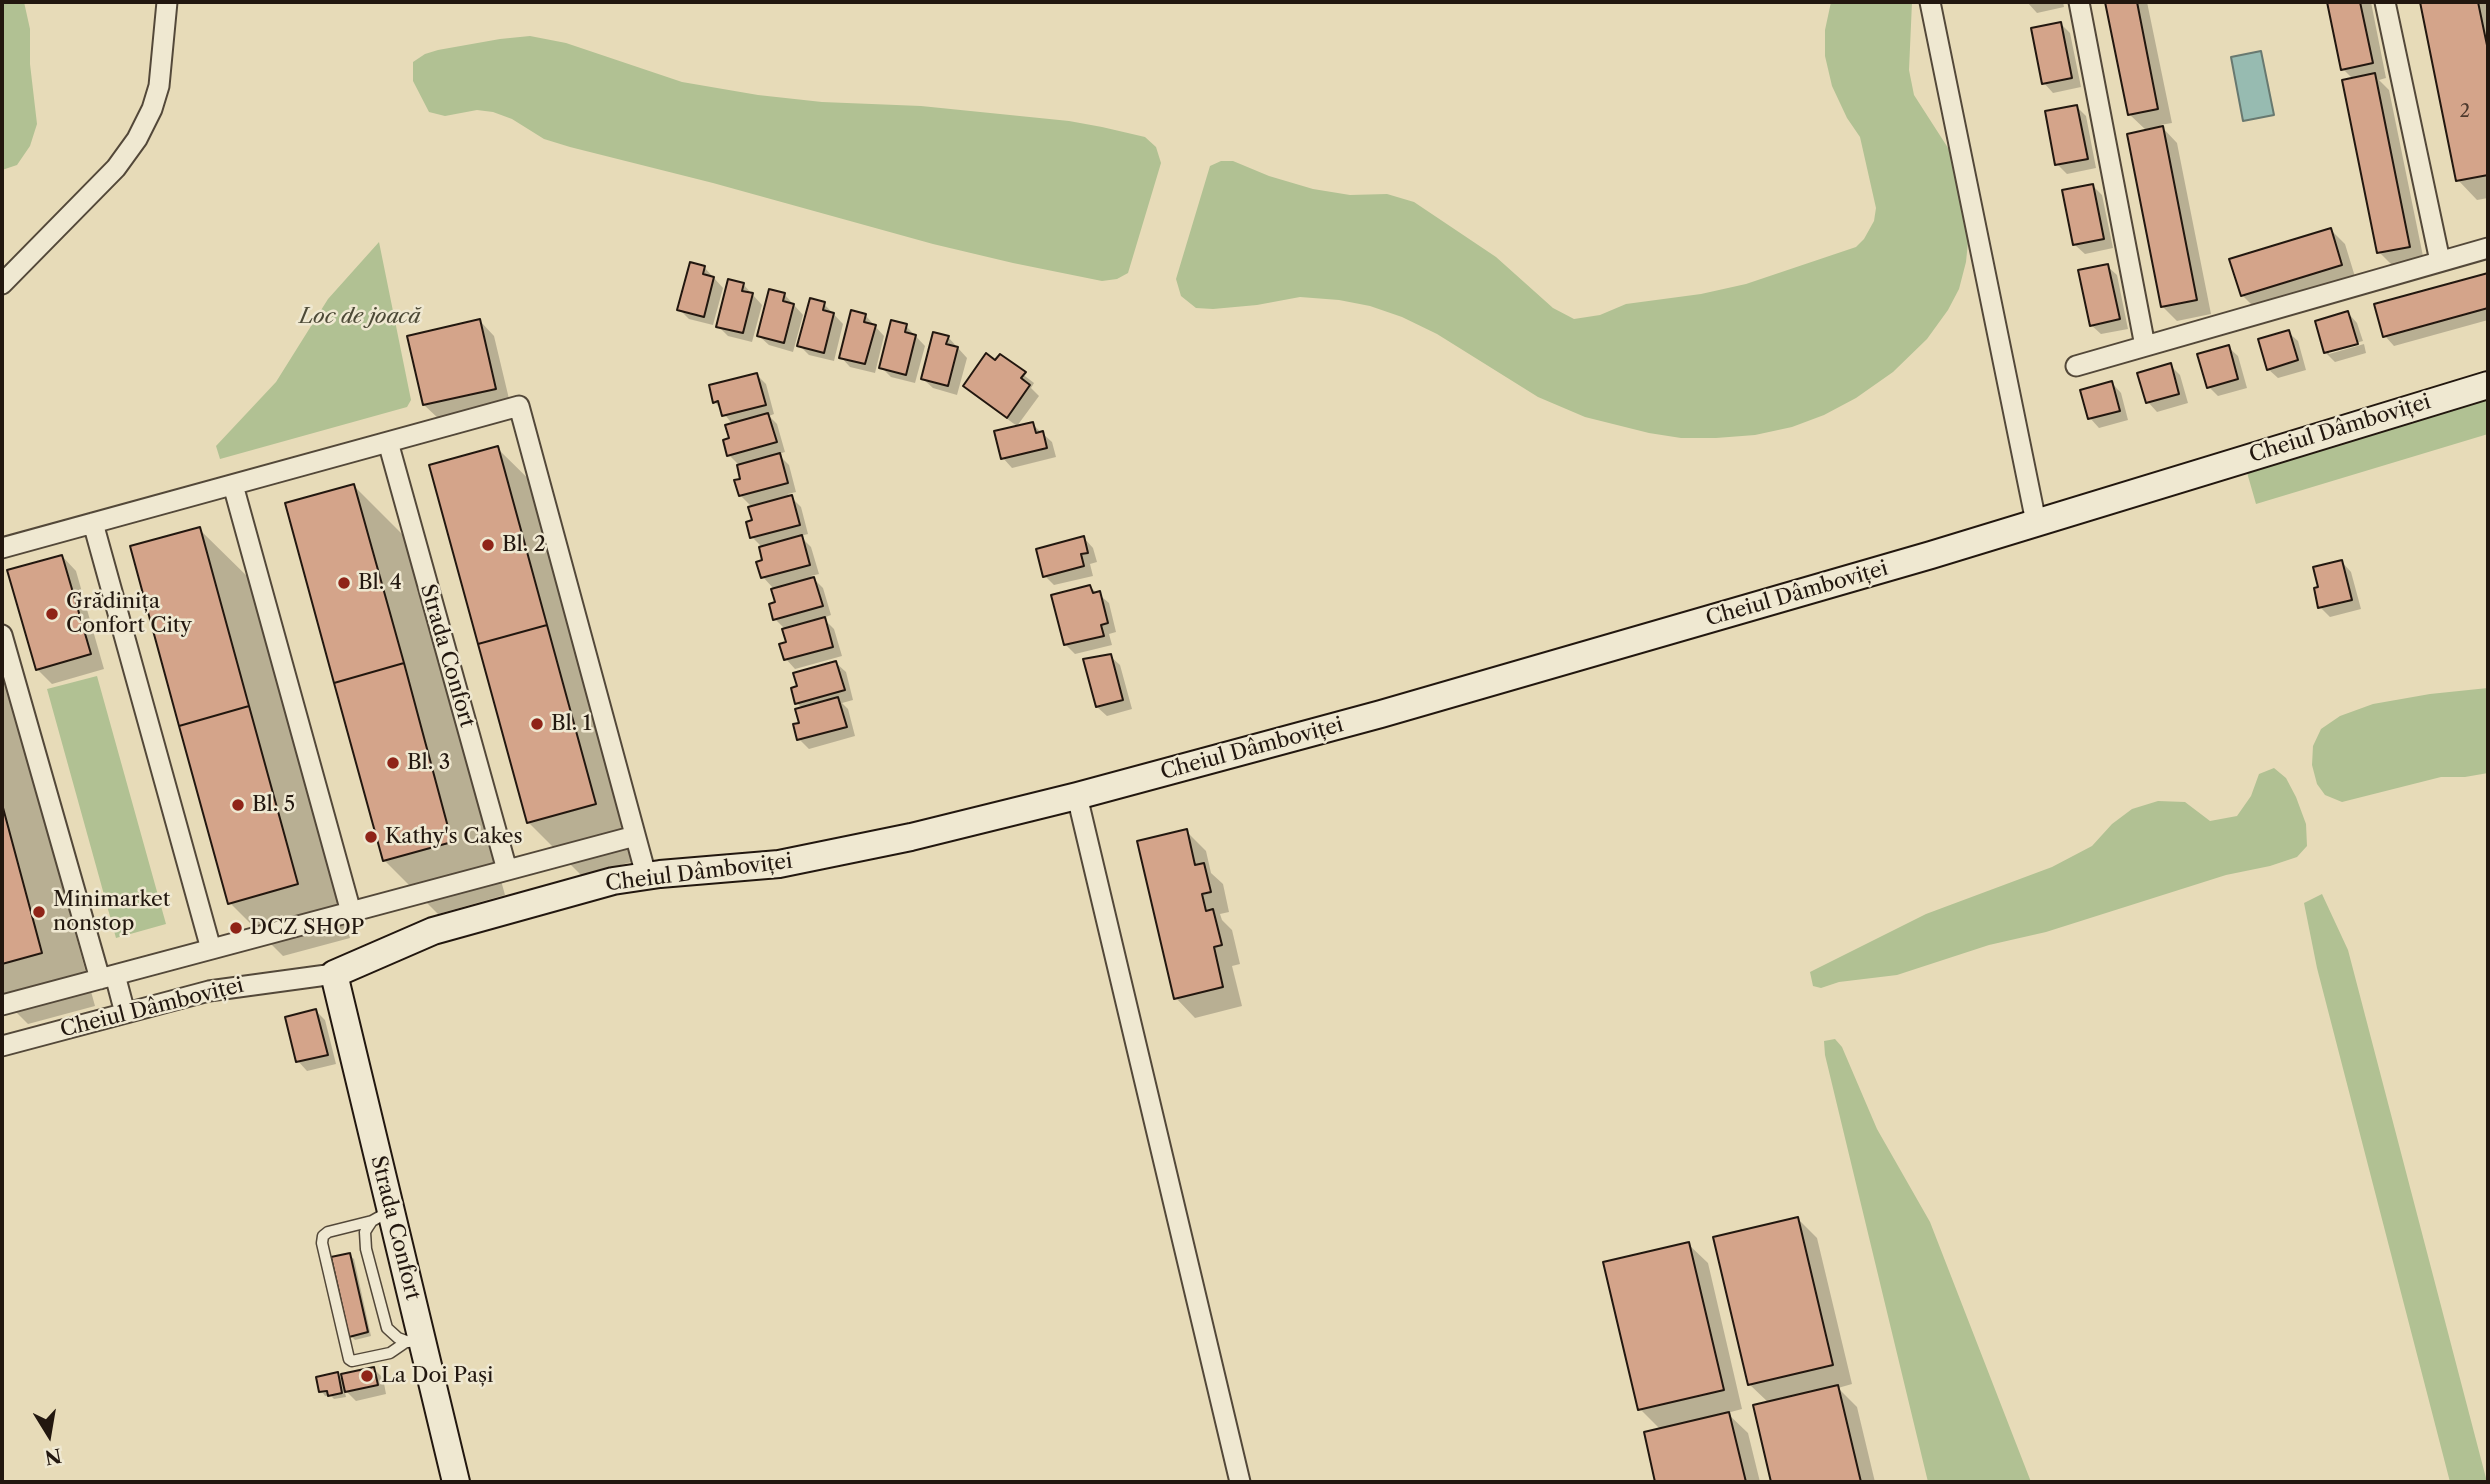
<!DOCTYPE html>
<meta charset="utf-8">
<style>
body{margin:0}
#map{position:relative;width:2490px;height:1484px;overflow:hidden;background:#e7dbb8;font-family:"Libre Caslon Text",serif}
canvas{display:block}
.frame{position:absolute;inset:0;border:4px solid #22170f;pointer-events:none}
.north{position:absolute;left:14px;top:1400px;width:70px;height:70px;-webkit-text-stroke:5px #efe8d1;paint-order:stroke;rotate:169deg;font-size:19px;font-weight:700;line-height:28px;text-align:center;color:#22170f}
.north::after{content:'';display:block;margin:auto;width:24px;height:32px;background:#22170f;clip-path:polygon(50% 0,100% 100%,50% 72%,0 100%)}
</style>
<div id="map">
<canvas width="2490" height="1484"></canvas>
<div class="frame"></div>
<div class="north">N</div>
</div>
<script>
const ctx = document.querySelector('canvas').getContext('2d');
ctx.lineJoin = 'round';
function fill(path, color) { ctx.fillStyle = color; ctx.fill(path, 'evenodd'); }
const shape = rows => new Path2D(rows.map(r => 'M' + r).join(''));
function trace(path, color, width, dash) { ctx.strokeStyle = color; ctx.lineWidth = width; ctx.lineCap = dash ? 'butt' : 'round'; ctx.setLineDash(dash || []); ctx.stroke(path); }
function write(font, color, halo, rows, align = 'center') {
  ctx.font = font + ' "Libre Caslon Text",serif'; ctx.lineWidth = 5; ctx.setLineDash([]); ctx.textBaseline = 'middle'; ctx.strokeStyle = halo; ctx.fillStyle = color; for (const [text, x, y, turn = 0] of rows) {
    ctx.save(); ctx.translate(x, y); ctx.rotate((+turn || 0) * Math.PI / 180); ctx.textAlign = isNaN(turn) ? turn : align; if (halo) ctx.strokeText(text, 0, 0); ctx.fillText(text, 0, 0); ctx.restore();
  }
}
fill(shape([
 [2,2,24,2,30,29,30,64,37,124,30,146,17,165,2,170],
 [1831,2,1912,2,1909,70,1914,95,1950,151,1968,242,1966,262,1959,289,1948,310,1927,339,1893,372,1856,398,1824,415,1792,427,1755,435,1716,438,1681,438,1649,433,1585,417,1538,397,1437,334,1402,317,1370,306,1339,300,1300,297,1257,305,1213,309,1196,308,1181,296,1176,279,1210,166,1221,161,1233,161,1269,176,1313,189,1350,195,1387,194,1414,202,1496,257,1553,308,1574,319,1600,315,1626,304,1701,294,1746,284,1856,247,1864,239,1874,221,1876,208,1860,137,1847,118,1832,86,1825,56,1825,30],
 [530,36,566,43,682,82,758,95,822,102,921,106,1069,121,1102,127,1145,137,1156,147,1161,163,1128,273,1117,279,1102,281,1013,263,933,244,713,183,570,147,544,139,512,119,493,112,477,110,445,116,429,112,413,81,413,62,425,54,438,50,500,39],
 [379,242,411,400,407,407,220,459,216,446,276,382,328,299],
 [2488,396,2488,434,2256,504,2246,469],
 [97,676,166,924,116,938,47,689],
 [2488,688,2488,773,2465,777,2441,777,2342,802,2325,795,2317,784,2312,765,2313,746,2321,729,2340,716,2373,704,2430,694],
 [2274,768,2286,778,2296,797,2306,824,2307,846,2297,857,2270,866,2226,875,2046,932,1989,945,1897,975,1839,982,1821,988,1813,986,1810,972,1926,914,2052,867,2092,846,2112,824,2132,809,2158,801,2185,802,2210,821,2237,816,2251,796,2259,774],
 [2322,894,2348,950,2487,1482,2450,1482,2317,968,2304,903],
 [1835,1039,1842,1047,1877,1129,1930,1222,2031,1482,1928,1482,1825,1055,1824,1041]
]), '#b1c193');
const water = shape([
 [2261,51,2274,115,2243,121,2231,57,2261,51]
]);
fill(water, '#97bbb1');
trace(water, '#687970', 2);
fill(shape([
 [2027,2,2063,2,2064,7,2037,13],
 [2106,2,2147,2,2172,123,2160,125,2177,143,2211,314,2177,321,2162,306,2147,131,2129,114],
 [2329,2,2371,2,2386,78,2379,80,2389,90,2424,261,2394,267,2379,252,2353,79,2343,69],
 [2422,2,2488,2,2488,198,2477,200,2458,180],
 [2061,24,2070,33,2081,87,2053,93,2044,83],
 [2077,107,2086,116,2096,168,2067,174,2057,164],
 [2092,185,2102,195,2113,248,2085,254,2075,245],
 [2331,230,2345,244,2356,280,2257,310,2242,295],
 [2107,266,2117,275,2128,329,2101,334,2091,325],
 [704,267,723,288,713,325,689,319,679,309],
 [2488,275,2488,320,2394,346,2385,336,2376,306],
 [743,284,762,305,752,342,728,336,718,326],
 [784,294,803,315,793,352,769,345,759,336],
 [824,304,843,324,834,361,809,355,799,345],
 [2348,313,2357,323,2363,341,2329,350,2329,354,2364,344,2366,353,2335,362,2326,353,2317,322],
 [865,315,884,336,875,373,850,367,841,357],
 [480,321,494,336,510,403,439,419,424,405],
 [906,326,925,346,915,383,891,377,881,367],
 [2288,332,2298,341,2306,370,2278,378,2268,369],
 [948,337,967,358,957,395,933,388,923,379],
 [2228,347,2238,356,2247,388,2218,396,2209,387],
 [1000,357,1034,383,1031,388,1039,396,1017,426,974,395,965,386,996,363],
 [2170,365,2180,375,2188,403,2157,412,2148,402],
 [757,375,766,384,774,414,769,416,777,424,785,452,778,454,789,465,796,492,788,494,801,507,808,534,800,536,811,547,819,574,811,576,823,588,831,615,823,618,834,629,842,656,795,669,786,659,788,643,786,630,775,619,777,603,773,588,763,577,765,561,763,548,752,537,754,521,752,507,740,495,742,480,740,466,729,455,733,425,715,402],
 [2112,383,2121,393,2128,420,2099,428,2090,418],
 [1032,424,1052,442,1056,457,1012,468,1003,458],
 [497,448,551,501,649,857,582,876,528,822],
 [354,486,407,539,505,895,438,914,384,860],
 [199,529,253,582,350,938,283,956,230,903],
 [1084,538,1093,548,1097,562,1090,564,1093,576,1054,585,1045,576],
 [62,556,76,571,104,669,52,684,37,669],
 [2342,562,2351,572,2361,609,2330,617,2320,607],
 [1090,587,1109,603,1116,632,1109,634,1112,645,1075,654,1066,645],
 [1110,656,1120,665,1132,709,1107,716,1097,707],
 [836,663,846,672,853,700,842,703,848,709,855,736,809,749,799,739,803,709,797,703],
 [2,666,95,1006,28,1024,2,998],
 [1186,831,1206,851,1211,873,1223,884,1229,912,1220,914,1222,920,1232,930,1240,964,1232,966,1242,1006,1195,1018,1176,998],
 [316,1011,325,1020,336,1064,307,1071,298,1061],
 [1798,1219,1817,1238,1852,1384,1838,1388,1857,1407,1875,1482,1772,1482,1755,1407,1769,1403,1749,1384],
 [1688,1244,1708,1263,1742,1409,1727,1413,1748,1433,1760,1482,1657,1482,1646,1433,1661,1430,1640,1409],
 [349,1255,354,1259,371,1336,355,1340,351,1336],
 [373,1368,383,1378,386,1394,356,1401,344,1389,346,1397,334,1399,330,1395,325,1396,323,1393,336,1391,335,1387,321,1391,318,1378,337,1374,344,1381,343,1375]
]), '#0003');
const building = shape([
 [2105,2,2137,2,2158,109,2128,115,2105,2],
 [2327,2,2360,2,2373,63,2341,70,2327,2],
 [2420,2,2478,2,2488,50,2488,175,2456,181,2420,2],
 [2061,22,2072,78,2042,84,2031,28,2061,22],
 [2375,73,2410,247,2377,253,2342,80,2375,73],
 [2077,105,2088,159,2055,165,2045,111,2077,105],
 [2163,126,2197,300,2161,307,2127,134,2163,126],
 [2093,184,2104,239,2073,245,2062,190,2093,184],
 [2331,228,2342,265,2241,296,2229,259,2331,228],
 [690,262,705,266,703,274,714,277,704,317,677,310,690,262],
 [2108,264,2120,319,2090,326,2078,270,2108,264],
 [2488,273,2488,308,2383,337,2374,304,2488,273],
 [728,279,744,283,742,291,753,293,743,333,716,327,728,279],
 [769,289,785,293,783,301,794,304,784,343,757,336,769,289],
 [810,298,825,302,823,310,834,313,824,353,797,346,810,298],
 [851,310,866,314,864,322,876,325,865,364,839,358,851,310],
 [2348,311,2358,344,2324,353,2315,321,2348,311],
 [480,319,496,389,423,405,407,336,480,319],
 [891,320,907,324,905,332,916,335,906,375,879,368,891,320],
 [2289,330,2298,360,2267,370,2258,339,2289,330],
 [933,332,949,336,946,344,958,347,948,386,921,379,933,332],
 [2229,345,2238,379,2207,388,2197,354,2229,345],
 [986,353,995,360,1000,354,1026,372,1021,378,1030,385,1007,418,963,386,986,353],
 [2171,363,2179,394,2146,403,2137,373,2171,363],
 [757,373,766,405,722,416,718,401,713,403,709,385,757,373],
 [2112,381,2120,411,2088,419,2080,390,2112,381],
 [768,413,777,442,727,456,723,440,729,438,725,425,768,413],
 [1033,422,1036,433,1043,431,1047,448,1001,459,994,431,1033,422],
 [498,446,547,625,478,644,429,465,498,446],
 [780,453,788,483,739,496,734,480,740,479,737,465,780,453],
 [354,484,404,663,334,683,285,503,354,484],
 [792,495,800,525,750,538,746,522,752,520,748,507,792,495],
 [200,527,249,706,179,726,130,546,200,527],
 [802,535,810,565,761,578,756,562,762,560,759,547,802,535],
 [1084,536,1088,553,1081,554,1084,566,1043,577,1036,549,1084,536],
 [62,555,91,654,36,670,7,570,62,555],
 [2342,560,2352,600,2318,608,2314,588,2318,587,2313,567,2342,560],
 [814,577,823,606,773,620,769,604,775,602,771,589,814,577],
 [1090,585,1093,593,1100,591,1108,623,1101,625,1104,636,1064,645,1051,595,1090,585],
 [825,617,833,647,784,660,779,644,786,642,782,629,825,617],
 [547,625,596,804,527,823,478,644,547,625],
 [1111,654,1123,700,1096,707,1083,659,1111,654],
 [836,661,845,690,795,704,791,688,797,686,793,673,836,661],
 [404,663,452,842,383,861,334,683,404,663],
 [838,697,847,727,797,740,793,724,799,723,795,709,838,697],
 [249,706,298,884,228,904,179,726,249,706],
 [2,804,42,953,2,964,2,804],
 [1187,829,1195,865,1204,863,1211,892,1202,894,1206,911,1213,909,1222,945,1214,947,1223,987,1174,999,1137,841,1187,829],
 [316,1009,328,1055,296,1062,285,1017,316,1009],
 [1798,1217,1833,1365,1748,1385,1713,1237,1798,1217],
 [1689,1242,1724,1390,1638,1410,1603,1262,1689,1242],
 [350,1253,368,1332,349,1337,331,1257,350,1253],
 [374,1367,378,1385,345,1392,341,1374,374,1367],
 [338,1372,342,1393,328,1396,327,1391,319,1392,316,1377,338,1372],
 [1838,1385,1861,1482,1771,1482,1753,1405,1838,1385],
 [1729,1412,1746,1482,1655,1482,1644,1432,1729,1412]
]);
fill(building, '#d4a48a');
trace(building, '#22170f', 2);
const lane = shape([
 [390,1211,372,1221,368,1227,365,1232,366,1249,387,1328,398,1338,409,1342],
 [372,1221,328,1232,323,1236,322,1243,349,1359,352,1361,390,1353,406,1342]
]);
const street = shape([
 [1930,2,2036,522],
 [2079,2,2145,346],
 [2385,2,2440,261],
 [2,284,116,168,137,139,152,109,159,86,167,2],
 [2076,366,2488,248],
 [388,442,507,870],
 [233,485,351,912],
 [93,523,211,949],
 [2,548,519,406,646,875],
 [2,635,100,979],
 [1077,796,1240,1482],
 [115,975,125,1013],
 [2,1005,635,836],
 [2,1046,209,991,334,974]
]);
const secondary = shape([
 [456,1482,334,974,433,931,613,881,660,874,779,864,911,837,1077,796,1381,714,1931,555,2488,385]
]);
trace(lane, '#534839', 13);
trace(street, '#534839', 23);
trace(secondary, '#22170f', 30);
trace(lane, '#efe8d1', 10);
trace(street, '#efe8d1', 19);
trace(secondary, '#efe8d1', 26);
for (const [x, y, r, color] of [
 [488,545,7,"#8f2418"],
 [344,583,7,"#8f2418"],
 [52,614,7,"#8f2418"],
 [537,724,7,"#8f2418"],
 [393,763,7,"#8f2418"],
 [238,805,7,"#8f2418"],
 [371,837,7,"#8f2418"],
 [39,912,7,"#8f2418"],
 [236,928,7,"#8f2418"],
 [367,1376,7,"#8f2418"]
]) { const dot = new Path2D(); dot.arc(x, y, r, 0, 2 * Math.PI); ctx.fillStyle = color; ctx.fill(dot); trace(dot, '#efe8d1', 2.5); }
write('18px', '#4e3a2e', null, [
 ["2",2465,112]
]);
write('italic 21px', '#4d4a37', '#efe8d1', [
 ["Loc de joacă",360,317]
]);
write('21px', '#22170f', '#efe8d1', [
 ["Cheiul Dâmboviței",2340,429,-17],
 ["Cheiul Dâmboviței",1797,594,-16],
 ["Strada Confort",447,656,74],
 ["Cheiul Dâmboviței",1252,749,-15],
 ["Cheiul Dâmboviței",699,873,-7],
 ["Cheiul Dâmboviței",152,1008,-14],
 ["Strada Confort",395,1228,76]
]);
write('21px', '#22170f', '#efe8d1', [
 ["Bl. 2",502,545],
 ["Bl. 4",358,583],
 ["Grădinița",66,602],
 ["Confort City",66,626],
 ["Bl. 1",551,724],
 ["Bl. 3",407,763],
 ["Bl. 5",252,805],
 ["Kathy's Cakes",385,837],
 ["Minimarket",53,900],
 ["nonstop",53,924],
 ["DCZ SHOP",250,928],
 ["La Doi Pași",381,1376]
], 'left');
</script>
